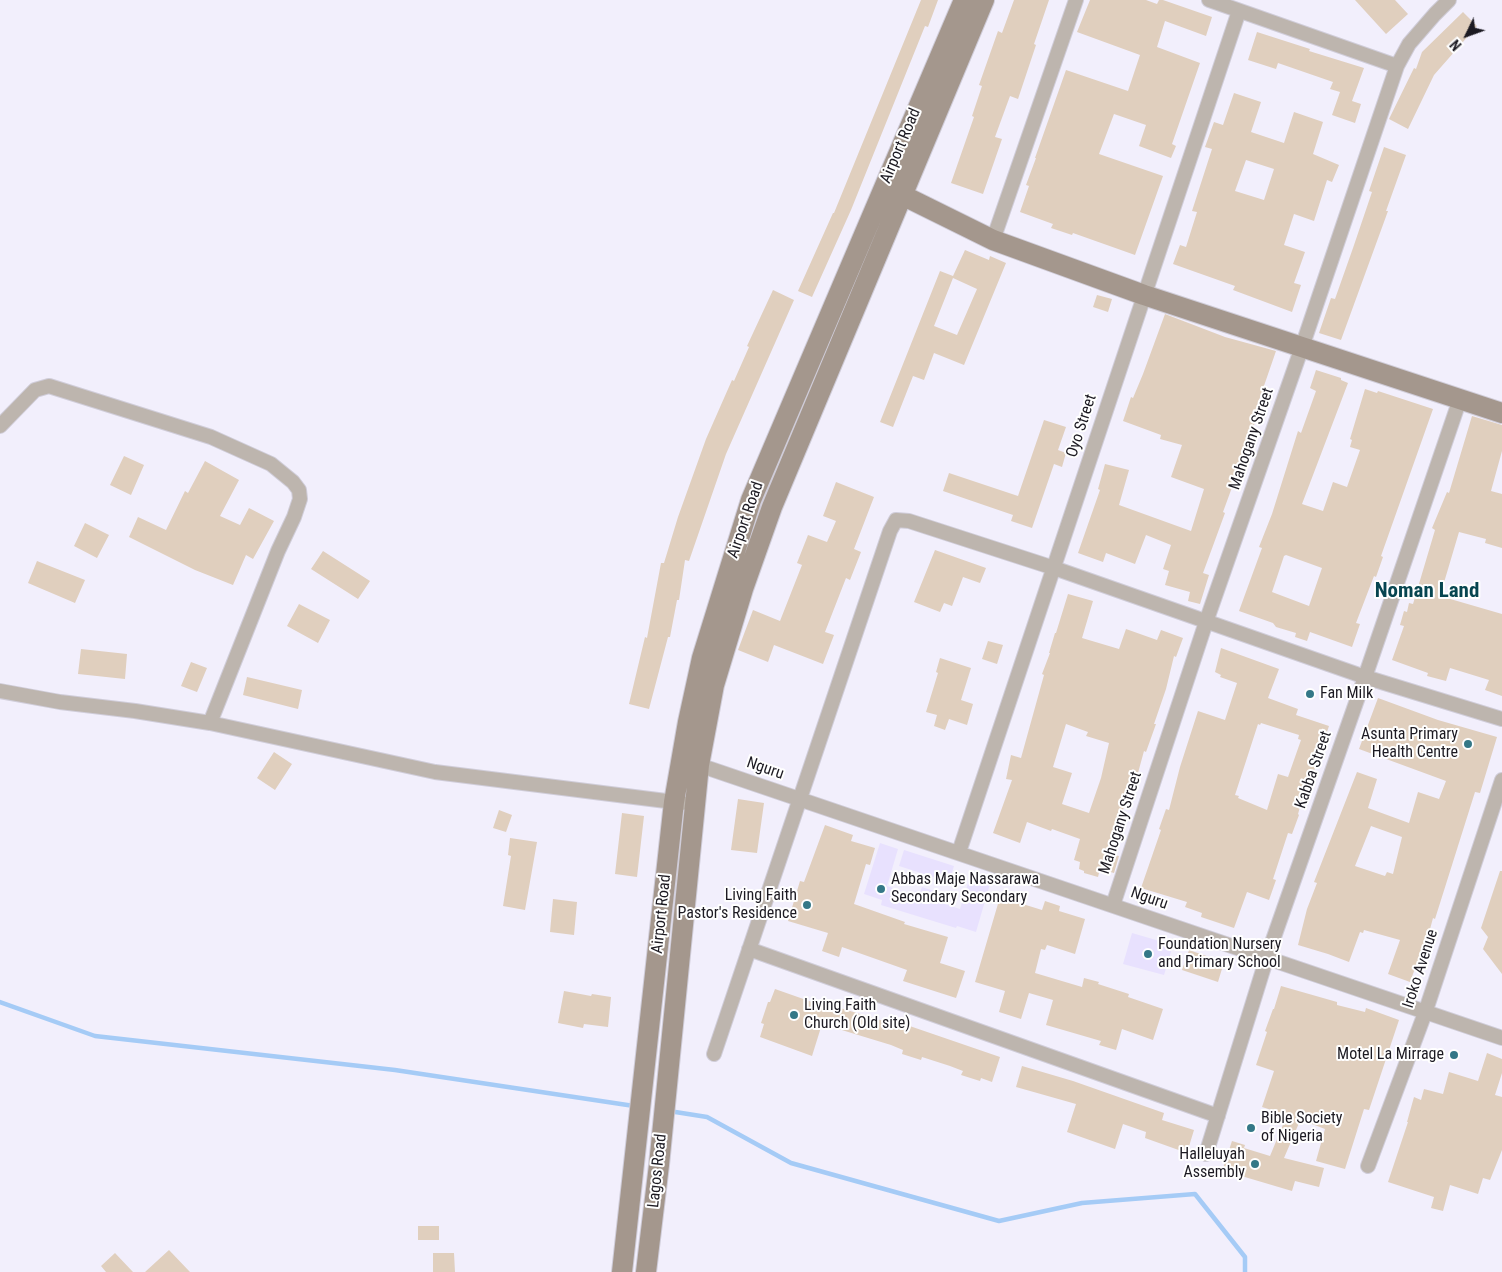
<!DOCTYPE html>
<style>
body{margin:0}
#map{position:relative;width:1502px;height:1272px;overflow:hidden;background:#f2effc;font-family:"Roboto Condensed",sans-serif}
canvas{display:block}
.north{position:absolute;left:1442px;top:10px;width:50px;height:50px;-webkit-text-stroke:4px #fff;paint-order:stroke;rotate:228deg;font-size:14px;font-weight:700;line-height:20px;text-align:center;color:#1c1a22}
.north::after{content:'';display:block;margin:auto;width:18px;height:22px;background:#1c1a22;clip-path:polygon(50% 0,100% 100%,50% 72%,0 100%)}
</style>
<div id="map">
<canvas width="1502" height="1272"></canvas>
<div class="north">N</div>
</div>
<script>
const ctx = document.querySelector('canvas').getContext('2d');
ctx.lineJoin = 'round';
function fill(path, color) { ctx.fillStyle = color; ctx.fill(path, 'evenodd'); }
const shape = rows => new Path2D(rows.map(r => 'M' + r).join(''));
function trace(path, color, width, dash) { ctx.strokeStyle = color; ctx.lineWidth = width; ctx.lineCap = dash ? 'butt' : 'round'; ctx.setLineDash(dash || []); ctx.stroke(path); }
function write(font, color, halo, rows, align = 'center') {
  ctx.font = font + ' "Roboto Condensed",sans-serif'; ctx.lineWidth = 4; ctx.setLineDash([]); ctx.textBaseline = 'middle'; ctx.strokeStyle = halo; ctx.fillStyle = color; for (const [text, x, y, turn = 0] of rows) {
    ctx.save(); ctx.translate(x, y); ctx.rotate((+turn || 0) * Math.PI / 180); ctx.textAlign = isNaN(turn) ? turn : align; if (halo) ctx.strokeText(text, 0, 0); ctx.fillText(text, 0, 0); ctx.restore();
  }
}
fill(shape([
 [880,843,898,849,887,886,914,895,915,891,920,892,922,887,934,891,933,897,939,899,939,902,960,909,972,871,992,877,976,932,957,926,956,928,881,905,882,900,864,894],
 [904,850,954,866,949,882,899,866],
 [1132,933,1173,945,1164,975,1123,964]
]), '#e8e1fe');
trace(shape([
 [0,1002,95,1036,395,1070,634,1106],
 [669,1111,707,1117,791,1163,999,1221,1082,1203,1195,1194,1245,1257,1245,1272]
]), '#a5cbf6', 4.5);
fill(shape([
 [921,0,938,0,928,27,925,26,851,210,812,297,798,291,833,213,834,213],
 [1014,0,1049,0,1034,44,1036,45,1018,99,1010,96,995,137,1002,139,983,194,951,183,974,117,972,116,982,86,979,85,998,31,1002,33],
 [1090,0,1146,0,1157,4,1159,0,1163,0,1212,17,1206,36,1165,21,1157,47,1200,63,1172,144,1176,146,1171,158,1139,146,1146,125,1114,114,1099,154,1163,176,1135,255,1073,233,1072,235,1051,228,1053,224,1020,212,1029,186,1026,185,1036,158,1035,158,1066,70,1128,91,1140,55,1077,32],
 [1355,0,1395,0,1408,14,1386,34],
 [1463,12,1477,26,1434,75,1408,129,1389,119,1414,68,1416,69,1422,52],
 [1257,32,1310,49,1309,51,1364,68,1352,101,1361,104,1355,123,1332,115,1340,92,1330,89,1333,82,1278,63,1276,69,1248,60],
 [1234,93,1261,102,1251,132,1284,143,1294,112,1323,122,1313,154,1339,165,1332,182,1327,180,1314,221,1294,214,1284,245,1305,252,1294,283,1301,285,1292,312,1233,290,1235,286,1173,264,1180,245,1186,247,1197,212,1192,211,1212,149,1205,147,1214,122,1223,125],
 [1246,160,1274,169,1264,200,1235,191],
 [1384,147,1406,155,1386,211,1388,211,1341,340,1319,333,1331,298,1335,299,1353,248,1372,192,1369,191],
 [965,250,989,260,990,256,1006,263,964,365,934,353,924,380,913,376,893,427,880,422,940,271,953,276],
 [953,278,977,289,957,335,934,326],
 [773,290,794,300,726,454,689,561,685,560,679,600,677,600,670,637,668,637,649,709,629,704,645,637,647,638,661,563,664,563,678,517,706,439,732,380,734,381,749,347,747,346],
 [1097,295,1112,299,1108,312,1093,307],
 [1165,314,1225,337,1276,351,1256,409,1260,410,1236,471,1238,471,1223,512,1225,513,1203,573,1209,575,1200,604,1188,601,1190,592,1165,585,1169,571,1163,569,1171,545,1146,535,1135,564,1106,553,1103,562,1078,553,1100,490,1098,489,1105,464,1129,470,1119,505,1191,531,1204,489,1171,477,1182,445,1160,439,1161,435,1123,421,1131,397,1133,398,1143,374],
 [1316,370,1341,378,1341,380,1348,383,1302,504,1323,511,1333,482,1347,487,1360,450,1350,447,1352,440,1350,439,1365,389,1377,393,1378,391,1433,409,1381,556,1383,557,1376,577,1374,576,1356,623,1360,624,1352,647,1310,632,1307,641,1295,637,1296,633,1276,627,1273,623,1239,611,1262,548,1259,547,1272,514,1298,431,1301,433,1316,391,1310,388],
 [1286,555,1322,568,1309,606,1272,592,1284,556],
 [1472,416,1502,425,1502,451,1491,491,1502,494,1502,548,1485,543,1486,539,1459,532,1440,596,1502,614,1502,696,1485,690,1489,680,1450,668,1446,681,1427,676,1428,673,1392,660,1404,626,1400,625,1404,611,1407,612,1409,603,1413,604,1435,530,1432,528,1447,492,1449,493],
 [1044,420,1066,427,1058,450,1066,453,1062,467,1054,464,1032,528,1011,521,1013,515,943,491,949,473,1018,496],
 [124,456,144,465,131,495,110,485],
 [205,461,239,480,220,516,240,525,249,508,274,521,253,559,246,555,233,585,195,570,129,537,138,517,166,530,185,491,188,493],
 [836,482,874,497,854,549,861,552,850,580,846,578,825,632,834,635,823,664,774,645,768,662,738,650,753,610,780,621,802,565,797,563,808,535,827,542,836,521,823,516],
 [85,523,109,535,97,558,74,546],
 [935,550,986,568,980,583,963,577,952,606,944,603,940,612,914,602],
 [323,551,370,581,358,599,311,569],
 [37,561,85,580,75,603,28,583],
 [1068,594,1093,601,1082,638,1119,649,1126,629,1157,640,1161,630,1183,638,1176,657,1174,656,1166,689,1154,724,1156,724,1146,752,1144,751,1130,802,1126,800,1119,823,1123,825,1113,855,1119,856,1114,873,1100,869,1098,877,1084,873,1084,871,1079,869,1080,862,1074,860,1080,839,1052,829,1051,831,1027,822,1020,843,993,833,1012,780,1006,779,1011,755,1021,758,1044,675,1042,674,1050,653,1049,653,1055,633,1056,633],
 [1066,724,1088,732,1086,736,1109,743,1101,778,1089,813,1062,804,1072,773,1053,767],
 [299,604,330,620,318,643,287,626],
 [988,641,1003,645,997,664,982,659],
 [1221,648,1279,669,1268,698,1298,709,1296,715,1329,726,1313,774,1310,772,1298,814,1299,815,1292,834,1288,833,1273,879,1276,880,1269,900,1247,892,1234,928,1201,917,1202,913,1185,907,1187,902,1141,888,1161,830,1159,829,1166,809,1169,810,1180,767,1198,711,1225,720,1237,683,1220,677,1221,675,1215,672],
 [1261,723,1299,735,1298,739,1301,740,1288,777,1278,774,1267,810,1238,798,1239,796,1235,795,1258,724,1260,725],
 [81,649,127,654,125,679,78,674],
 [940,658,971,668,961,700,973,704,967,725,949,719,945,730,934,726,937,715,926,712,938,673,936,672],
 [191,662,207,668,197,692,181,686],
 [247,677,302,690,298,709,243,695],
 [1378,698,1438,720,1497,737,1480,793,1475,792,1435,919,1433,918,1425,948,1423,947,1410,982,1388,974,1400,940,1364,930,1363,933,1360,932,1349,962,1328,954,1298,945,1307,909,1317,883,1314,882,1357,772,1377,779,1368,808,1409,823,1418,792,1439,799,1446,781,1359,749],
 [1371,826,1402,837,1393,874,1387,872,1385,876,1355,866],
 [274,752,292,764,275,790,257,778],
 [738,799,764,803,757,853,731,850],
 [499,810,512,815,506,832,493,828],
 [622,813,644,816,637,877,615,874],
 [825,825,853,835,851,841,875,848,870,865,866,864,854,904,905,922,904,924,948,937,940,963,965,971,956,998,903,981,907,970,842,947,839,957,822,951,828,933,788,921,800,881,804,882],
 [510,838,537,842,525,910,503,906,511,856,508,855],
 [1500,871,1502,871,1502,974,1483,949,1488,937,1481,928],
 [1000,897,1042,910,1045,901,1060,906,1059,911,1085,919,1075,954,1047,945,1045,950,1041,949,1035,973,1082,987,1084,978,1099,982,1098,984,1129,994,1128,997,1163,1009,1153,1040,1122,1029,1116,1050,1099,1045,1101,1041,1046,1025,1053,1000,1029,993,1021,1019,999,1012,1005,991,975,982],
 [553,899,577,902,574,935,550,932],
 [1189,950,1224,962,1218,982,1182,970],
 [1281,986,1337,1002,1337,1005,1365,1012,1366,1008,1399,1020,1369,1110,1364,1109,1345,1169,1316,1161,1325,1129,1304,1121,1303,1124,1299,1123,1284,1158,1324,1168,1319,1187,1295,1181,1292,1191,1238,1175,1238,1172,1223,1168,1232,1141,1245,1145,1244,1148,1270,1156,1287,1115,1262,1107,1274,1071,1256,1065,1267,1032,1265,1031,1273,1009,1274,1009],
 [775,989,829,1008,830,1005,897,1025,898,1022,1000,1057,992,1082,981,1078,980,1081,961,1075,963,1071,950,1066,922,1057,921,1060,902,1054,903,1050,891,1045,822,1024,812,1056,760,1037,764,1024,761,1023,768,1002,770,1002],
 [564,991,591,996,592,994,611,997,608,1027,584,1024,583,1028,558,1023],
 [1487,1053,1502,1059,1502,1073,1495,1095,1502,1097,1502,1150,1490,1180,1483,1178,1478,1194,1450,1185,1443,1211,1431,1208,1434,1197,1388,1182,1408,1122,1407,1122,1414,1097,1421,1100,1424,1089,1443,1094,1449,1072,1478,1081],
 [1022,1066,1073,1081,1164,1113,1162,1120,1194,1130,1187,1153,1145,1138,1146,1132,1123,1124,1115,1149,1067,1132,1076,1104,1016,1087],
 [418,1226,439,1226,439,1240,418,1240],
 [169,1250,190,1272,145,1272],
 [115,1253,133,1272,106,1272,101,1266],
 [433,1253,454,1253,455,1272,433,1272]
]), '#e0cfbe');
const street = shape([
 [1209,0,1397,66],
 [993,240,1076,0],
 [0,426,35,390,49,386,211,437,271,464,293,482,299,490,300,499,294,517,278,551,210,723],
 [0,691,60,702,135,711,210,723,435,772,682,803],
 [699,765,1502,1038],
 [959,852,1239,11],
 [1113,905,1206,622,1302,347,1397,66,1409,44,1435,14,1449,0],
 [749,949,1218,1116],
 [714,1054,890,531,896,520,909,521,1054,568,1365,677,1502,719],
 [1206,1154,1267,957,1365,677,1460,399],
 [1368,1166,1425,1013,1502,780]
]);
const secondary = shape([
 [902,195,993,240,1144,295,1502,413],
 [622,1272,674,802,688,722,702,658,751,500,964,0],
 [646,1272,659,1165,699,765,714,685,743,589,772,507,984,0]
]);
trace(street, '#d0cdd9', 16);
trace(secondary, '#d0cdd9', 22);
trace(street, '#bdb5ae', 14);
trace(secondary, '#a4978d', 20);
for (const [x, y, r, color] of [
 [1310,694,5,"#347887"],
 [1468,744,5,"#347887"],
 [881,889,5,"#347887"],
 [807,905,5,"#347887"],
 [1148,954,5,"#347887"],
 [794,1015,5,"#347887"],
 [1454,1055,5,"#347887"],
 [1251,1128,5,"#347887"],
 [1255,1164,5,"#347887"]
]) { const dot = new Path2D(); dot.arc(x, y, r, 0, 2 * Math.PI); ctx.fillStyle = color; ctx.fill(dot); trace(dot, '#fff', 2); }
write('16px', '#1c1a22', '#fff', [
 ["Airport Road",901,146,-67],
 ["Oyo Street",1082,426,-72],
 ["Mahogany Street",1252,439,-71],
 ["Airport Road",746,520,-71],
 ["Nguru",765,769,19],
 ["Kabba Street",1314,770,-71],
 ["Mahogany Street",1121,823,-72],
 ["Nguru",1149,899,19],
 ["Airport Road",662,914,-84],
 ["Iroko Avenue",1421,969,-72],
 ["Lagos Road",658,1171,-84]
]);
write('16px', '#1c1a22', '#fff', [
 ["Fan Milk",1320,694],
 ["Asunta Primary",1458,735,"right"],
 ["Health Centre",1458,753,"right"],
 ["Abbas Maje Nassarawa",891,880],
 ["Secondary Secondary",891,898],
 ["Living Faith",797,896,"right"],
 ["Pastor's Residence",797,914,"right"],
 ["Foundation Nursery",1158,945],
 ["and Primary School",1158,963],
 ["Living Faith",804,1006],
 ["Church (Old site)",804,1024],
 ["Motel La Mirrage",1444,1055,"right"],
 ["Bible Society",1261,1119],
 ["of Nigeria",1261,1137],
 ["Halleluyah",1245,1155,"right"],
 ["Assembly",1245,1173,"right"]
], 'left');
write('bold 21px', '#074550', '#fff', [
 ["Noman Land",1427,592]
]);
</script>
